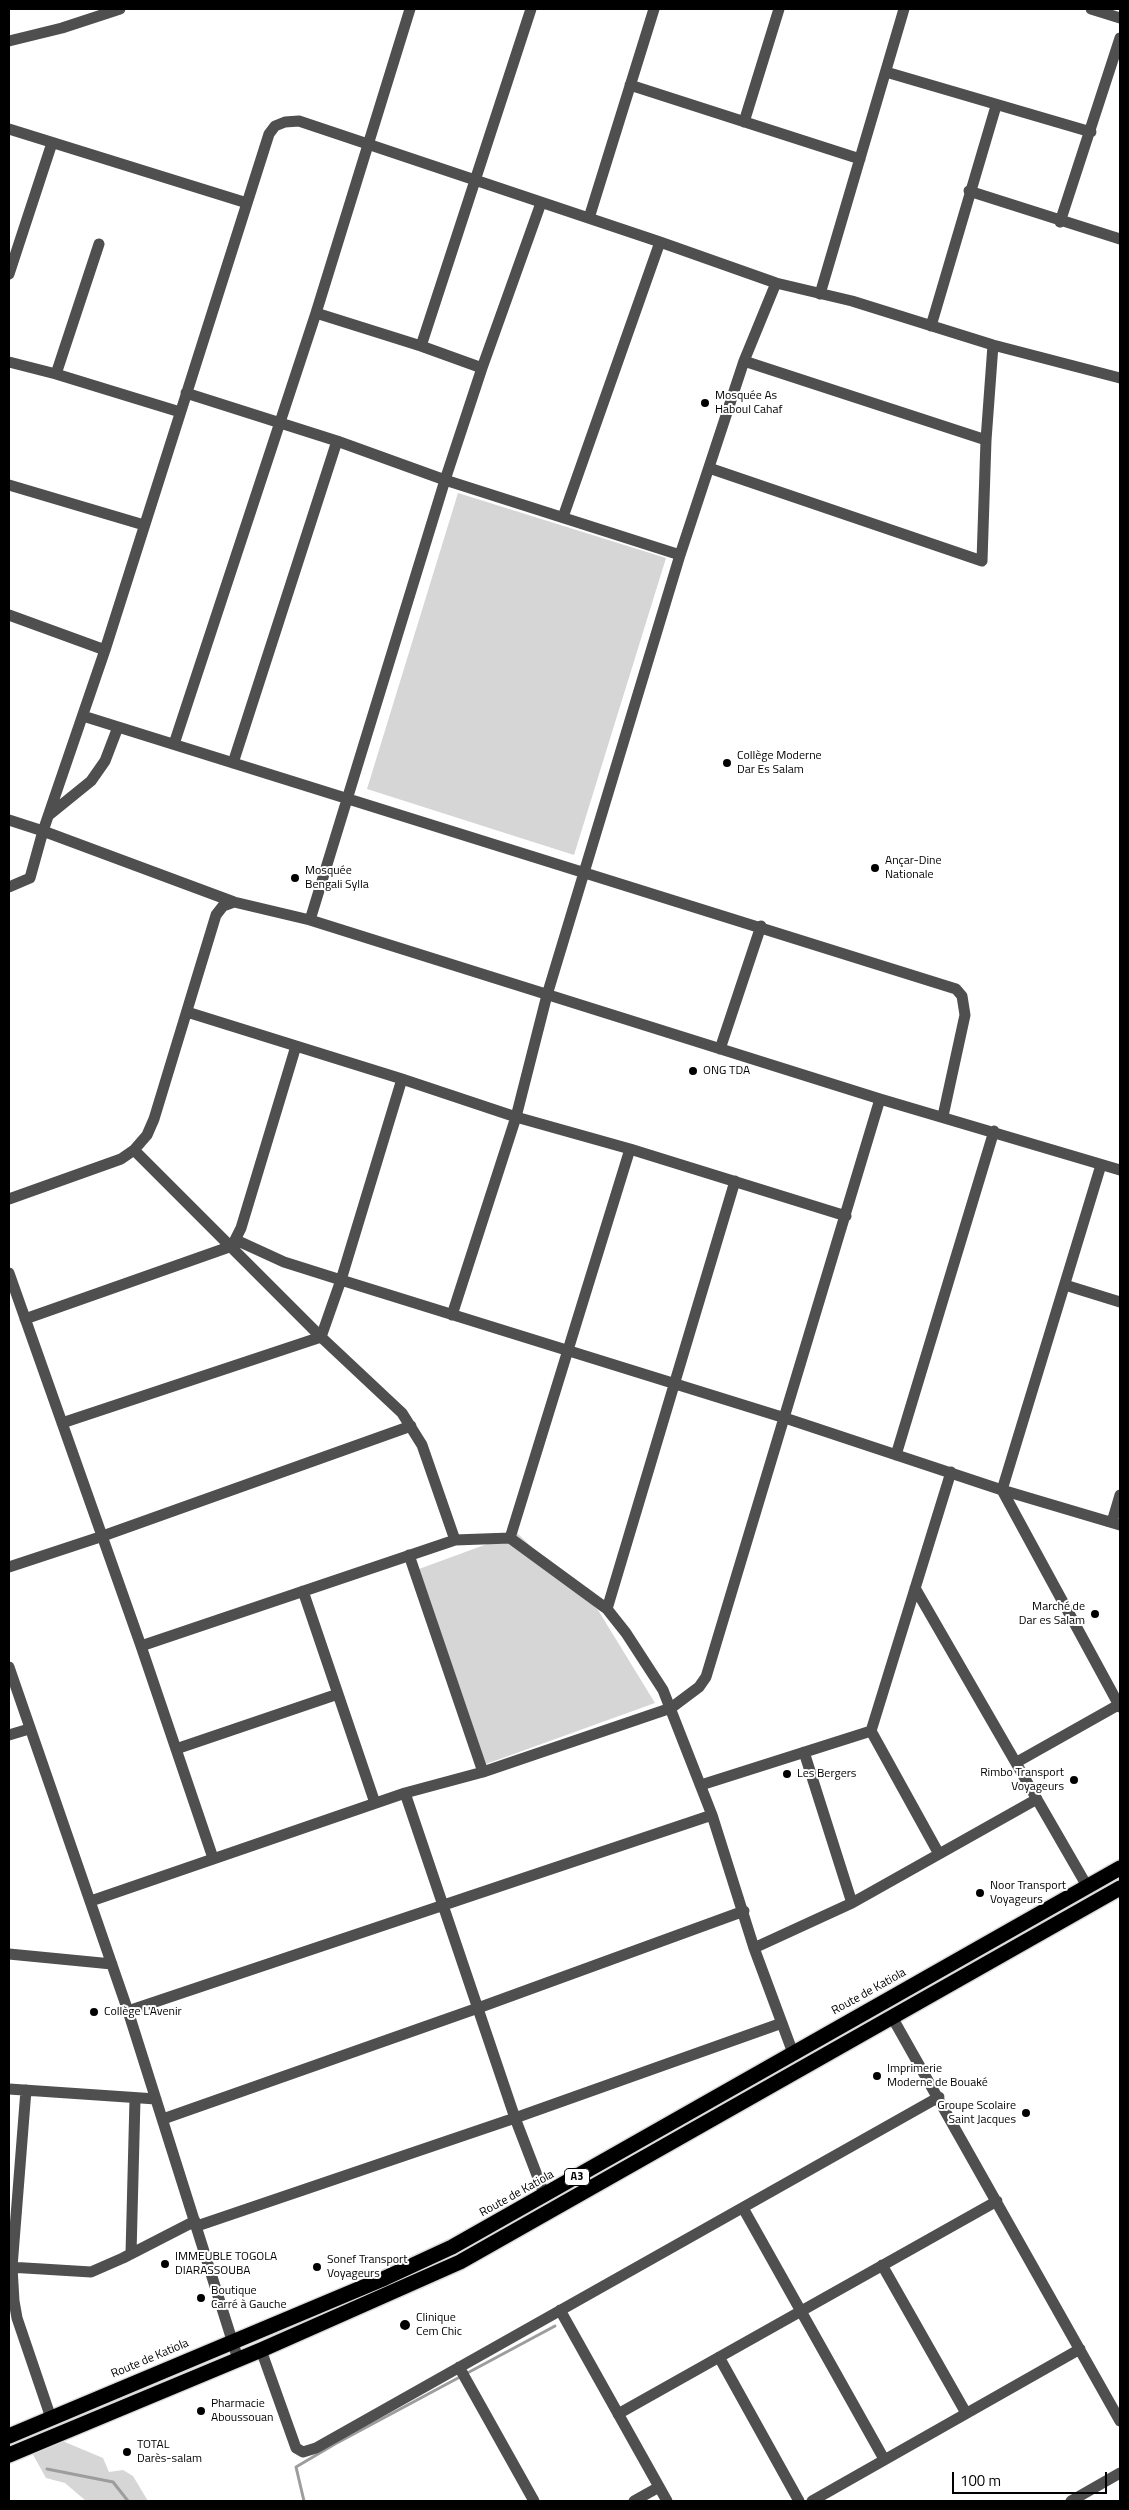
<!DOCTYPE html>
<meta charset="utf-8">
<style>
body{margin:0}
#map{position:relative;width:1129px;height:2510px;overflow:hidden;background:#fff;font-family:"Titillium Web",sans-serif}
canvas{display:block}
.frame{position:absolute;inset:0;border:10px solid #000;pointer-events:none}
.scale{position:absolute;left:952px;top:2472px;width:155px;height:22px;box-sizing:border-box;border:2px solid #000;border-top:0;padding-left:6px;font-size:15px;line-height:18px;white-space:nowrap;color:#000;-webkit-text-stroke:4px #fff;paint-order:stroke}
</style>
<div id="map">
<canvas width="1129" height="2510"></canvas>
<div class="frame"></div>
<div class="scale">100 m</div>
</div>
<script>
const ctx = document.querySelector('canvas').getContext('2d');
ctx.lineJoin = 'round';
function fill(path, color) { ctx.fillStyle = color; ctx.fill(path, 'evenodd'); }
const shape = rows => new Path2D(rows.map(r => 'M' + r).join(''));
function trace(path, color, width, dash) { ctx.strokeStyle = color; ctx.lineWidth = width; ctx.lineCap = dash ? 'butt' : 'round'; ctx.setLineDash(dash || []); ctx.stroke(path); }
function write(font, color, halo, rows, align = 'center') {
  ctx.font = font + ' "Titillium Web",sans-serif'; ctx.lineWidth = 4; ctx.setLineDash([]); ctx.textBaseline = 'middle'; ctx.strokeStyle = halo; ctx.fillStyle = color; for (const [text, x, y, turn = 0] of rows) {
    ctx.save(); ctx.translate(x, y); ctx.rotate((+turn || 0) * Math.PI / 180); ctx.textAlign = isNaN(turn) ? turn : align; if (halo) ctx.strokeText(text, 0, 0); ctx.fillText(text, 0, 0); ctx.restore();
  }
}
fill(shape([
 [458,493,666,558,574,855,367,789],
 [517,1533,598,1610,655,1703,486,1764,419,1569],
 [60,2440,103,2458,109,2472,123,2470,133,2476,148,2501,86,2501,65,2483,46,2478,31,2451]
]), '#d6d6d6');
trace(shape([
 [47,2469,113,2482,128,2501],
 [304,2501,296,2467,335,2444,555,2326]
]), '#9d9d9d', 3);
const highway = shape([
 [9,2436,385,2278,452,2247,1120,1868],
 [9,2455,261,2350,460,2262,1120,1888]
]);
trace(highway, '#dbdbdb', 18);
trace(shape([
 [1091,9,1120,18],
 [9,41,62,28,120,9],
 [886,72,1091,132],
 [630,85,860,159],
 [744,122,779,9],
 [9,129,247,203],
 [969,191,1120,239],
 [589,218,654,9],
 [1060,222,1120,38],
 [9,274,52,143],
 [820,294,904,9],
 [316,313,421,346,482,368],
 [931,326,996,106],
 [421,346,531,9],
 [744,361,986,440],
 [9,362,56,374,180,412],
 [56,374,99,244],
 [186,393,337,441,445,480,680,555],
 [709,468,982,561,986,440,993,345],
 [9,485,144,525],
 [563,517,660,242],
 [9,615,105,650],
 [83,716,956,989,962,996,965,1015,943,1116],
 [174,744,316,313,410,9],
 [233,763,337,441],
 [49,815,91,781,105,761,118,727],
 [9,820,43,831,234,902,310,920,880,1099,1120,1170],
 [9,887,30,878,43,831,105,650,269,134,275,126,285,122,299,121,660,242,776,283,852,301,993,345,1120,378],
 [310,920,445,480,482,368,541,203],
 [187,1012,402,1079,516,1117,630,1149,846,1216],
 [720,1049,761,926],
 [134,1150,321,1337,402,1413,422,1445,455,1540],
 [1101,1165,1002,1490,1120,1707],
 [9,1199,121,1159,134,1150,147,1135,154,1119,216,915,223,906,234,902],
 [236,1240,284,1262,341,1280,785,1418,1002,1490,1120,1525],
 [9,1273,141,1646,213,1858],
 [1065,1285,1120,1302],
 [452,1315,516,1117,547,995,680,555,744,361,776,283],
 [25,1319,232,1246,241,1228,296,1046],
 [62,1423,321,1337,341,1280,402,1079],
 [896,1455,994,1131],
 [1112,1522,1120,1495],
 [510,1538,630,1149],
 [409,1555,483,1772],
 [9,1567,100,1537,411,1426],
 [915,1588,1087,1886],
 [303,1591,375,1803],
 [607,1609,735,1181],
 [141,1646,455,1540,510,1538,607,1609,626,1633,663,1690,712,1815,754,1948,793,2053],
 [9,1667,128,2011,238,2359],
 [871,1731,939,1854],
 [9,1735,29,1729],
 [176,1749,338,1694],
 [804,1752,852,1903],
 [1017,1762,1120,1704],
 [701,1785,871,1731,951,1472],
 [405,1793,515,2118,545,2196],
 [91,1901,405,1793,483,1772,671,1708,699,1687,706,1677,880,1099],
 [754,1948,852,1903,1037,1799],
 [9,1954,112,1964],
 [128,2011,712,1815],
 [892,2017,1120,2421],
 [9,2089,156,2099],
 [26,2090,12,2267,14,2301,17,2318,51,2418],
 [163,2119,478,2008,744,1911],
 [743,2208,884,2459],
 [197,2226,515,2118,782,2023],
 [131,2254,135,2099],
 [882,2265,966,2413],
 [9,2267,91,2272,123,2258,195,2221],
 [560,2310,667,2501],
 [261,2350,296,2448,303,2452,316,2448,939,2097],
 [719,2357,799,2501],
 [459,2367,534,2501],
 [618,2414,997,2201],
 [634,2501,659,2487],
 [812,2501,1080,2349],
 [1071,2501,1120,2473]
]), '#4f4f4f', 11);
trace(highway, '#000', 15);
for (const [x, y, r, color] of [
 [705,403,5,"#000"],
 [727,763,5,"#000"],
 [875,868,5,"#000"],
 [295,878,5,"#000"],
 [693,1071,5,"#000"],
 [1095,1614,5,"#000"],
 [787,1774,5,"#000"],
 [1074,1780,5,"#000"],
 [980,1893,5,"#000"],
 [94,2012,5,"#000"],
 [877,2076,5,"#000"],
 [1026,2113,5,"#000"],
 [165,2264,5,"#000"],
 [317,2267,5,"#000"],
 [201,2298,5,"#000"],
 [405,2325,6,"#000"],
 [201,2411,5,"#000"],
 [127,2452,5,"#000"]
]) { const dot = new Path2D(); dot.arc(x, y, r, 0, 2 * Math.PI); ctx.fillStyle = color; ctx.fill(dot); trace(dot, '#fff', 2); }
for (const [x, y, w] of [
 [577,2177,25]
]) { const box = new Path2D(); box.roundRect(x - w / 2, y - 8.5, w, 17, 4); ctx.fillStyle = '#fff'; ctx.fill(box); trace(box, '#000', 1); }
write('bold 11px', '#000', null, [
 ["A3",577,2177]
]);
write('12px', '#000', '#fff', [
 ["Mosquée As",715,396],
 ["Haboul Cahaf",715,410],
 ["Collège Moderne",737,756],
 ["Dar Es Salam",737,770],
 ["Ançar-Dine",885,861],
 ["Nationale",885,875],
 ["Mosquée",305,871],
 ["Bengali Sylla",305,885],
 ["ONG TDA",703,1071],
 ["Marché de",1085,1607,"right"],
 ["Dar es Salam",1085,1621,"right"],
 ["Rimbo Transport",1064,1773,"right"],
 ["Voyageurs",1064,1787,"right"],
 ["Les Bergers",797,1774],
 ["Noor Transport",990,1886],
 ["Voyageurs",990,1900],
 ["Collège L'Avenir",104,2012],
 ["Imprimerie",887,2069],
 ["Moderne de Bouaké",887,2083],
 ["Groupe Scolaire",1016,2106,"right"],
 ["Saint Jacques",1016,2120,"right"],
 ["IMMEUBLE TOGOLA",175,2257],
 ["DIARASSOUBA",175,2271],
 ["Sonef Transport",327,2260],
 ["Voyageurs",327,2274],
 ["Boutique",211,2291],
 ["Carré à Gauche",211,2305],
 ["Clinique",416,2318],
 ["Cem Chic",416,2332],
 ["Pharmacie",211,2404],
 ["Aboussouan",211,2418],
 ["TOTAL",137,2445],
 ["Darès-salam",137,2459]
], 'left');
write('12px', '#000', '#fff', [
 ["Route de Katiola",869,1992,-29],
 ["Route de Katiola",517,2194,-29],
 ["Route de Katiola",150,2359,-23]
]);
</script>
